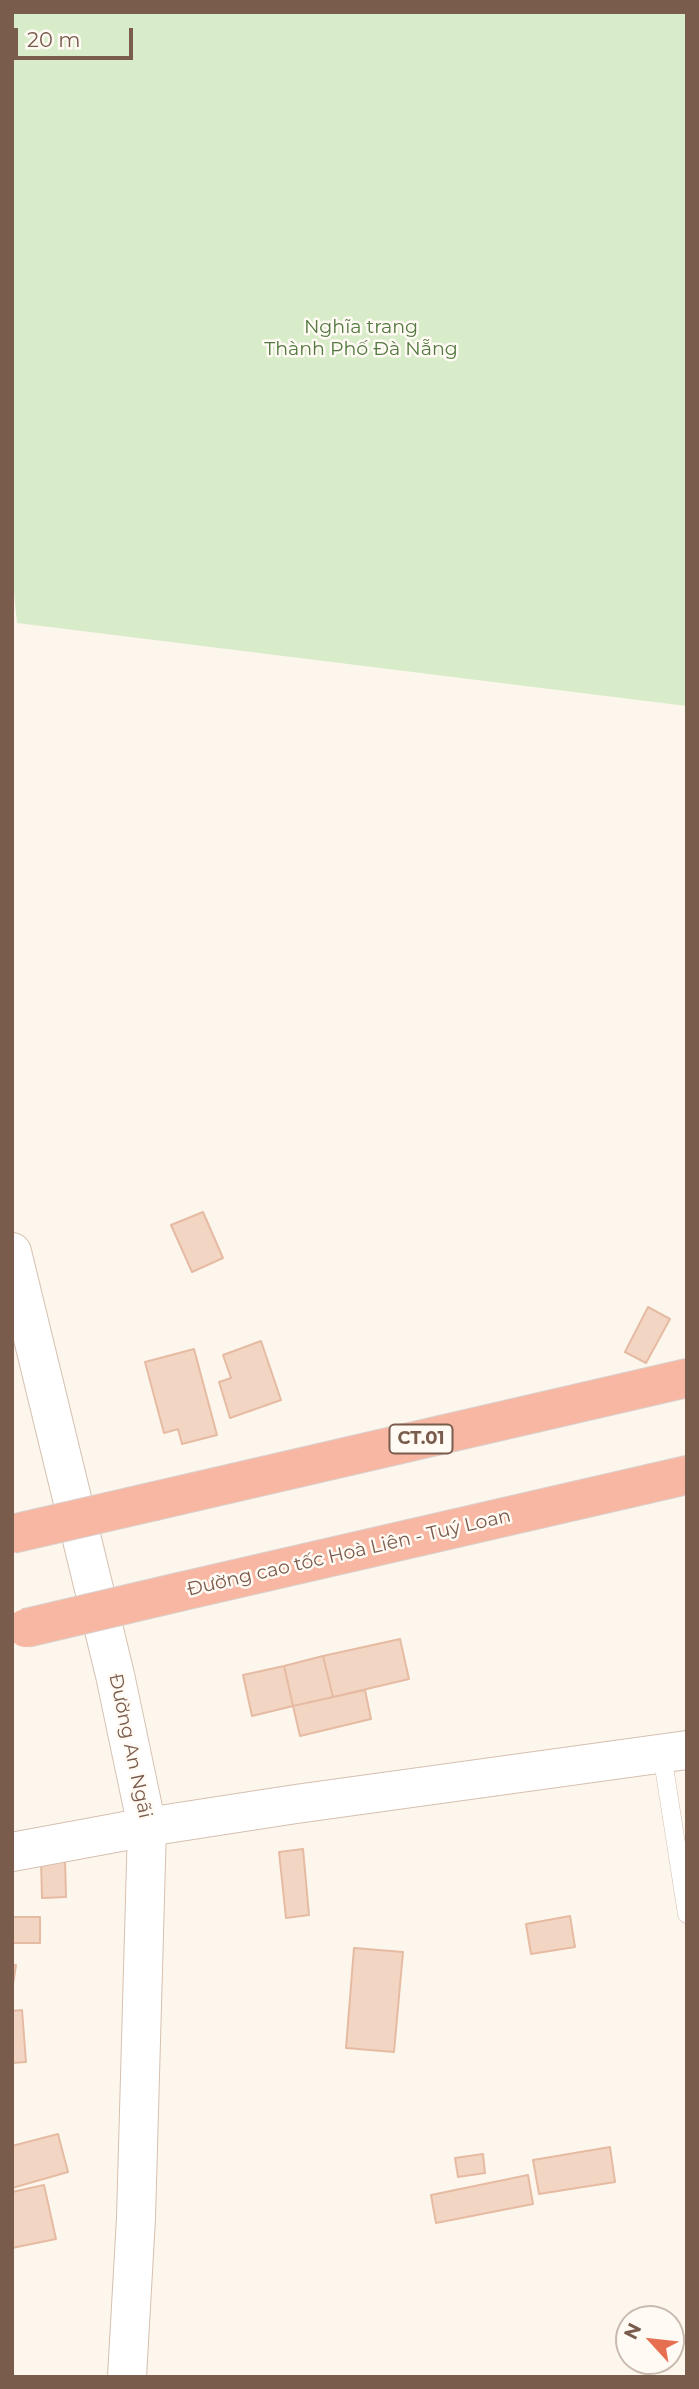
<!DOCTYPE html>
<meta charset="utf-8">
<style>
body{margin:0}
#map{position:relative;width:699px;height:2389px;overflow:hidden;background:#fdf6ec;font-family:Montserrat,sans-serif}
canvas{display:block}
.frame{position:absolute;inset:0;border:14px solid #7a5c4d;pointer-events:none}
.north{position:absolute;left:615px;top:2305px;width:70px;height:70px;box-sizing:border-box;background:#fffaf3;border:2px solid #cabbb1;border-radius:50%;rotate:297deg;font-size:19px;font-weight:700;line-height:28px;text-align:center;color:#7a5c4d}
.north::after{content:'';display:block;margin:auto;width:24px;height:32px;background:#e76f51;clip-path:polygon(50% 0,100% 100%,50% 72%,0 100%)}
.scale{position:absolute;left:14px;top:28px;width:119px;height:32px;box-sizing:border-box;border:4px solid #7a5c4d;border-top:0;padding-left:9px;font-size:21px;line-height:24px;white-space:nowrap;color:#7a5c4d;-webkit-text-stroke:5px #fffaf3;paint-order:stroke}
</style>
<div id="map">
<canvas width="699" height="2389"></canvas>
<div class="frame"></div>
<div class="north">N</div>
<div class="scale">20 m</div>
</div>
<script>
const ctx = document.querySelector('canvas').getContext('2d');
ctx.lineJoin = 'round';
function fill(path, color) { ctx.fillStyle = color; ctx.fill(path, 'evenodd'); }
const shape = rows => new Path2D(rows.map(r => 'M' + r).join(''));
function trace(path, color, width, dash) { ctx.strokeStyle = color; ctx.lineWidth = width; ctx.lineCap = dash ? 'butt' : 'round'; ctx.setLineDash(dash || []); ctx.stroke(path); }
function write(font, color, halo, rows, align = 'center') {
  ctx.font = font + ' Montserrat,sans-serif'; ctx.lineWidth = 5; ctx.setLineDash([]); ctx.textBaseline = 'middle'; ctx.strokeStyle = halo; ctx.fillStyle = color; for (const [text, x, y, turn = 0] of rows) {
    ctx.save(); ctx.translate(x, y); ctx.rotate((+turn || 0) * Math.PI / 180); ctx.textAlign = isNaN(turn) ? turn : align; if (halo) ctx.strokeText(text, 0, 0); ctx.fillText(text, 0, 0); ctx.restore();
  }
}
fill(shape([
 [12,12,687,12,687,706,17,623,12,572]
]), '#d8ecc9');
const building = shape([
 [203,1212,223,1258,192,1272,171,1225,203,1212],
 [648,1307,670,1319,646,1363,625,1352,648,1307],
 [261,1341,281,1400,230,1418,219,1382,231,1378,223,1355,261,1341],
 [194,1349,217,1435,182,1444,178,1429,164,1433,145,1362,194,1349],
 [400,1639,409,1679,333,1697,323,1656,400,1639],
 [323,1656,333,1697,293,1706,284,1666,323,1656],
 [284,1666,293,1706,252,1716,243,1675,284,1666],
 [365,1690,371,1719,300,1736,293,1706,365,1690],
 [303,1849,309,1915,286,1918,279,1852,303,1849],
 [65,1859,66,1897,42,1898,41,1860,65,1859],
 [570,1916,575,1947,531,1954,526,1924,570,1916],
 [12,1917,40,1917,40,1943,12,1943,12,1917],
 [354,1948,403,1952,394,2052,346,2048,354,1948],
 [12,1965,16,1965,12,1991,12,1965],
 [22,2010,26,2062,12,2063,12,2011,22,2010],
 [58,2134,68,2172,12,2188,12,2146,58,2134],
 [610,2147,615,2182,539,2194,533,2160,610,2147],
 [483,2154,485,2173,458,2177,455,2158,483,2154],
 [528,2175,533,2204,436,2223,431,2195,528,2175],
 [44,2185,56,2239,12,2248,12,2192,44,2185]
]);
fill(building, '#f3d5c3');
trace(building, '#e6bba3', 2);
const service = shape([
 [662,1754,687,1914]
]);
const secondary = shape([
 [12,1252,115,1675,147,1827,136,2218,127,2377],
 [12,1852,147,1827,296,1804,687,1750]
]);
const motorway = shape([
 [155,1501,687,1378],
 [179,1592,687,1475]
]);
trace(service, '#d1beb0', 19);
trace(secondary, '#d6c0b0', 40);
trace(motorway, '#dad1cd', 40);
trace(service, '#fff', 18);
trace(secondary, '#fff', 38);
trace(motorway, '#f7b7a3', 38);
const motorwayBridge = shape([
 [12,1534,155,1501],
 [26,1628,179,1592]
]);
trace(motorwayBridge, '#dad1cd', 40, []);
trace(motorwayBridge, '#f7b7a3', 38);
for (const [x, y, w] of [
 [421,1439,63]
]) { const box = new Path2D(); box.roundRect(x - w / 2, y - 14.5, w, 29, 5); ctx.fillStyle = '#fffaf3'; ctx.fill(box); trace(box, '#7a5c4d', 2); }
write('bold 18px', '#7a5c4d', null, [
 ["CT.01",421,1439]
]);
write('19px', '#537a41', '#fffaf3', [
 ["Nghĩa trang",361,327],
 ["Thành Phố Đà Nẵng",361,349]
]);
write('19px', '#7a5c4d', '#fffaf3', [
 ["Đường cao tốc Hoà Liên - Tuý Loan",349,1553,-13],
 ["Đường An Ngãi",130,1746,78]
]);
</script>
